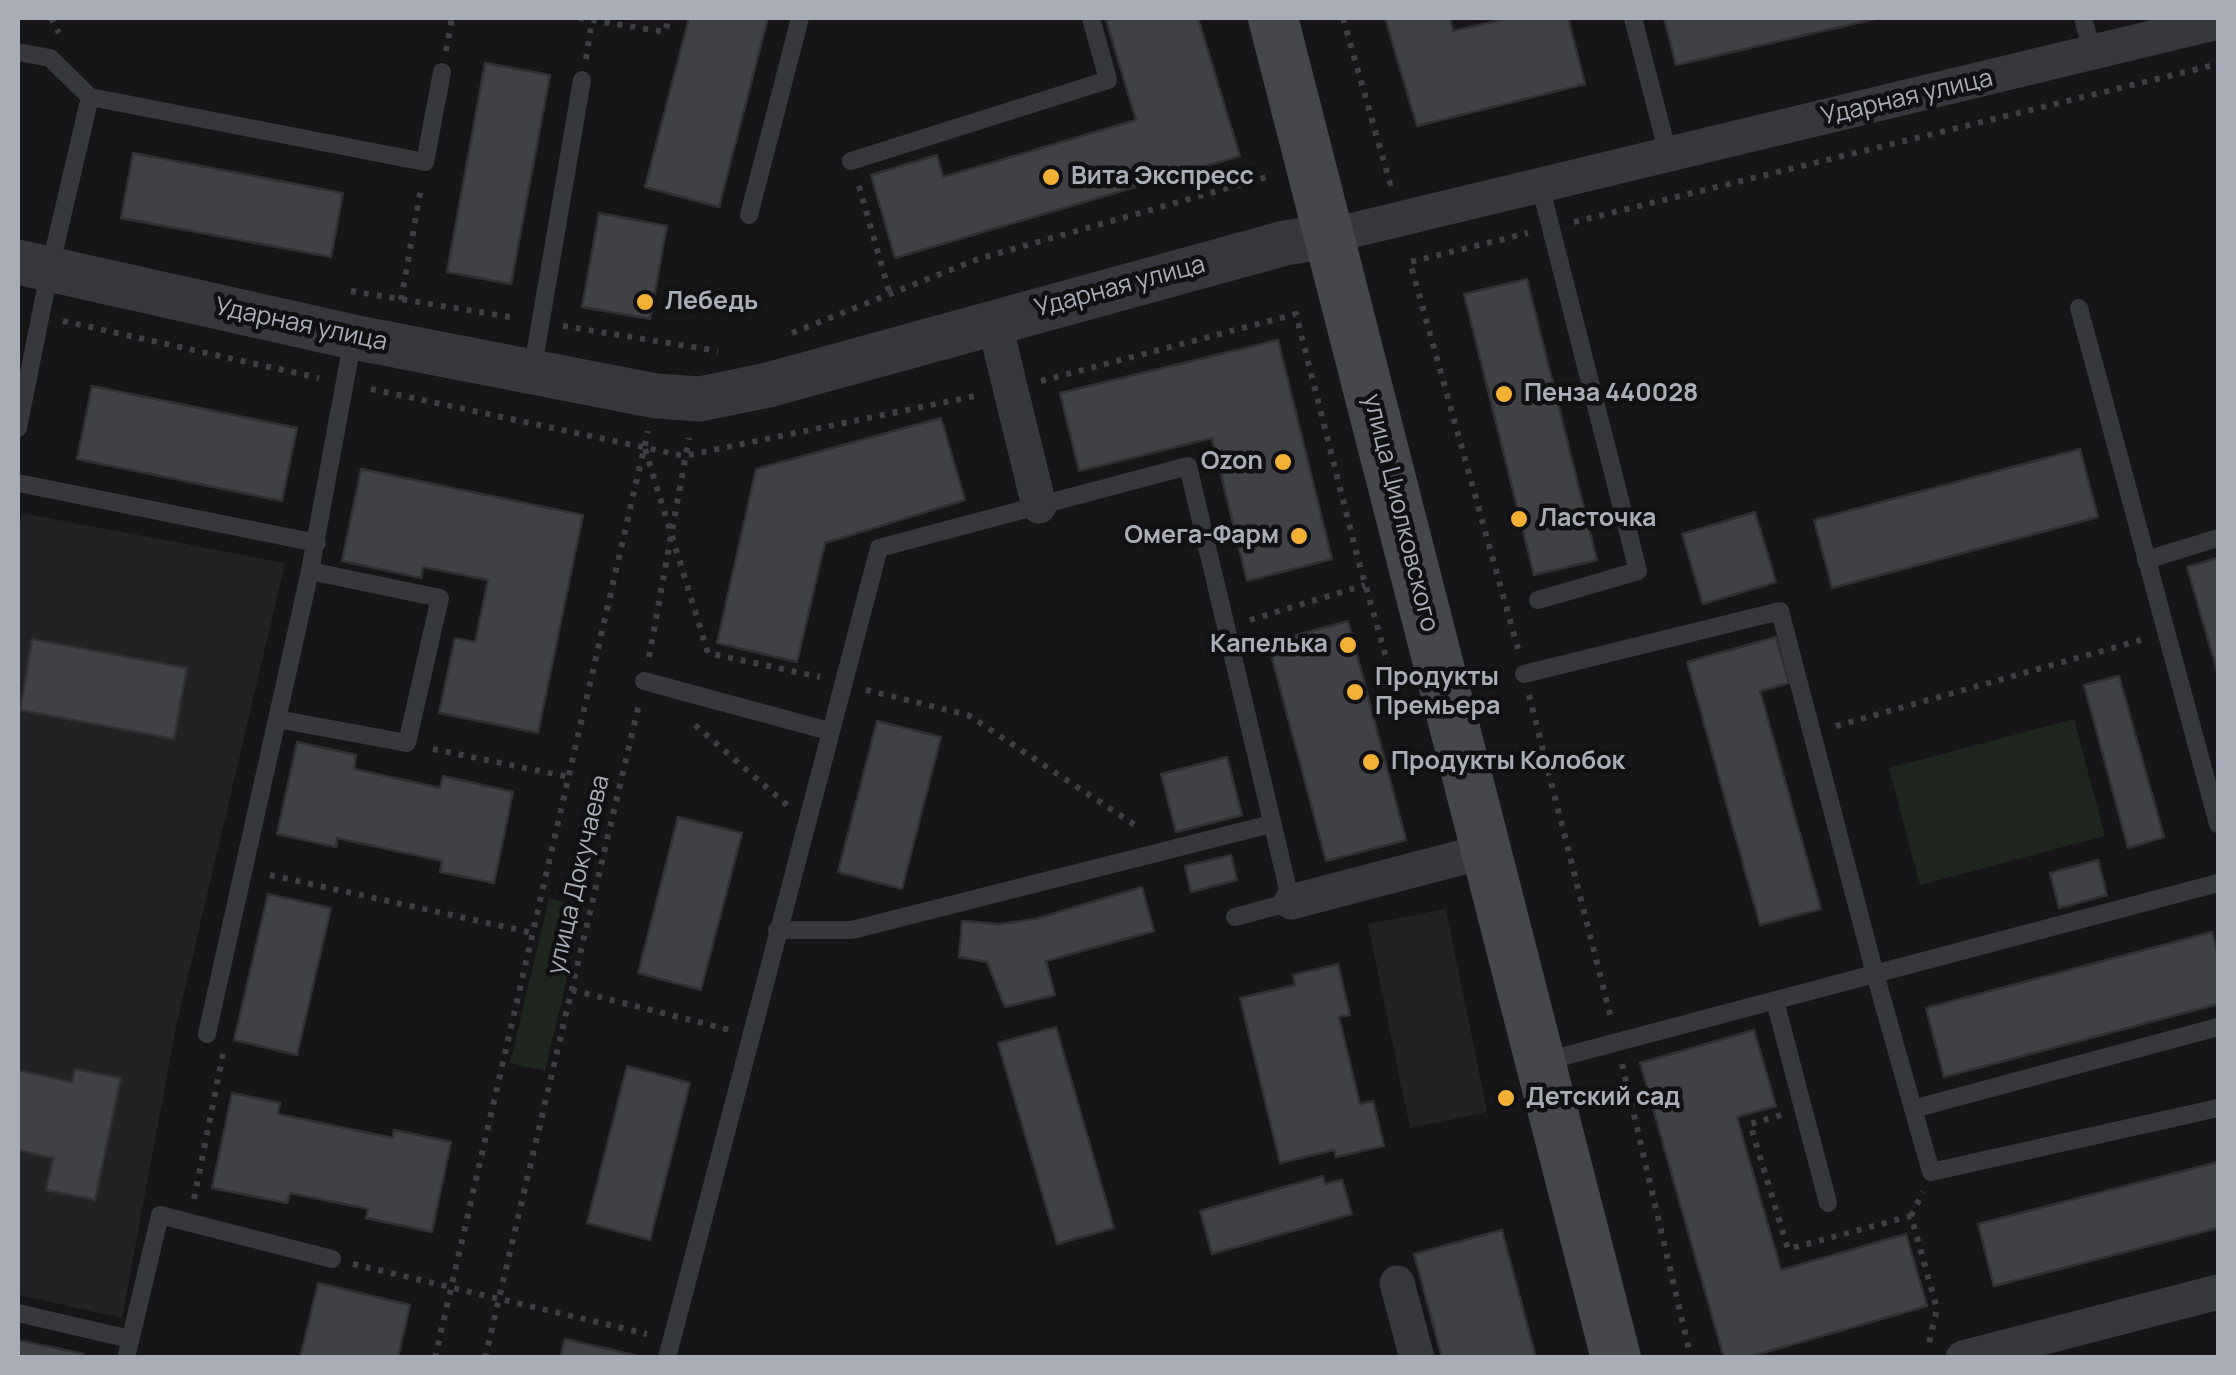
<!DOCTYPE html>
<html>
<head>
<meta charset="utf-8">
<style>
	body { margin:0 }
	#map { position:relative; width:2236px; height:1375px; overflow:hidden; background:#161618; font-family:Manrope,sans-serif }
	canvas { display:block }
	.frame { position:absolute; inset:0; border:20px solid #a8adb8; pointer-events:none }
</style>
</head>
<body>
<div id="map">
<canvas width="2236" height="1375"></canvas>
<div class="frame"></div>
</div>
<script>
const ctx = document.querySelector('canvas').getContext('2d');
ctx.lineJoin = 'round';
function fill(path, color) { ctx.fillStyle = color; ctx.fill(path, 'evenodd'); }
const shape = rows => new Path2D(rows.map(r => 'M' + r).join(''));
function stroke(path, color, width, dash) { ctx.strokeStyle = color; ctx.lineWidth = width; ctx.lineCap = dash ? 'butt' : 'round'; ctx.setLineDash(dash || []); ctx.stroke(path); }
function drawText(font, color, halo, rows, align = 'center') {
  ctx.font = font + ' Manrope,sans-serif'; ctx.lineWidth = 9; ctx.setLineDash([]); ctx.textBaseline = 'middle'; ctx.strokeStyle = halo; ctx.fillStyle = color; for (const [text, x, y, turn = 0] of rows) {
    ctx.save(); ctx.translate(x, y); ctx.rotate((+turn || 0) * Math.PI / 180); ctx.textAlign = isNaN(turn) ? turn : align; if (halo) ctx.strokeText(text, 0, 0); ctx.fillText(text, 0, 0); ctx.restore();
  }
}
fill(shape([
	[22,513,285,563,176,1027,122,1318,18,1295,18,535],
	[1446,909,1487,1112,1410,1128,1368,924]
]), '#222225');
fill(shape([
	[2074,719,2105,836,1920,885,1889,768],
	[549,898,584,906,545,1071,510,1063]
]), '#1e261f');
const building = shape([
	[689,18,768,18,719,207,645,187,689,18],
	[1114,18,1198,18,1240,156,895,258,871,175,937,155,943,177,1136,120,1106,20,1114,18],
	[1385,18,1450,18,1453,31,1509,18,1568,18,1585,84,1417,126,1385,18],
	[1664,18,1879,18,1676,65,1664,18],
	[485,63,550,75,511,284,447,272,485,63],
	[133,153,343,193,331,257,121,218,133,153],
	[599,213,667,226,650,319,582,307,599,213],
	[1527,279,1597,560,1534,575,1464,294,1527,279],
	[1278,340,1332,559,1247,581,1212,438,1079,471,1060,393,1278,340],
	[92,386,297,428,282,501,77,459,92,386],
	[941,418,965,500,825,543,797,662,717,643,756,469,941,418],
	[2080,449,2098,517,1832,588,1814,520,2080,449],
	[361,469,583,515,538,733,439,713,455,638,475,642,488,580,423,567,421,578,342,561,361,469],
	[1755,512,1776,582,1703,604,1682,534,1755,512],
	[2218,558,2218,674,2187,567,2218,558],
	[1348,621,1406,840,1326,861,1268,643,1348,621],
	[1776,637,1789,683,1760,691,1821,909,1760,925,1687,662,1776,637],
	[32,639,187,668,174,739,20,710,32,639],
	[2119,676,2164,837,2128,848,2084,685,2119,676],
	[877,721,941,737,902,889,838,872,877,721],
	[297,742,356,755,354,769,440,788,443,776,513,792,494,883,440,872,442,861,337,838,336,847,277,834,297,742],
	[1227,757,1242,815,1176,832,1161,774,1227,757],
	[678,817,742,833,701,990,638,973,678,817],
	[1231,855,1237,880,1191,892,1185,866,1231,855],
	[2098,860,2107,895,2059,908,2050,873,2098,860],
	[1142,887,1154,931,1046,961,1055,995,1005,1007,987,962,959,957,962,921,1000,924,1035,919,1142,887],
	[268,894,331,908,297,1055,234,1040,268,894],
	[2212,932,2218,955,2218,1004,1944,1077,1926,1008,2212,932],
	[1338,964,1350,1015,1339,1017,1360,1104,1373,1101,1384,1146,1336,1157,1334,1150,1280,1163,1240,998,1295,985,1293,975,1338,964],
	[1056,1027,1114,1228,1057,1244,998,1043,1056,1027],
	[1754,1030,1776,1106,1737,1117,1781,1270,1906,1234,1927,1306,1745,1358,1724,1358,1640,1063,1754,1030],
	[627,1066,690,1083,650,1240,587,1223,627,1066],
	[75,1069,121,1078,95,1200,46,1190,53,1158,18,1150,18,1070,72,1082,75,1069],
	[232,1093,280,1103,278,1114,393,1138,394,1130,451,1142,432,1232,366,1218,368,1209,290,1193,287,1203,212,1188,232,1093],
	[2218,1162,2218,1228,1994,1286,1978,1224,2218,1162],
	[1323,1176,1325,1184,1342,1180,1352,1214,1212,1254,1200,1211,1323,1176],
	[1502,1230,1536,1358,1442,1358,1414,1254,1502,1230],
	[318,1283,410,1305,398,1358,300,1358,318,1283],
	[565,1339,647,1358,560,1358,565,1339],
	[18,1340,84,1354,84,1358,18,1358,18,1340]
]);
fill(building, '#404145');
stroke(building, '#303034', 2.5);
stroke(shape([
	[51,18,59,33],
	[579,18,665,32,669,18],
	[1343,18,1390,183,1394,182],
	[446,51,452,18],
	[586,59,592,20],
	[859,186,890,295],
	[1574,222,2218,64],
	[351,291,516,318],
	[401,300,421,188],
	[63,321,319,378],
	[563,326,718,351],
	[792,333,978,259,1270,176,1269,173],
	[1041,381,1296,314,1358,559,1405,724],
	[371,389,684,456,980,395],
	[645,449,708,653,820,677],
	[1250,620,1365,585],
	[1518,649,1410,262,1528,233],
	[649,657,689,438],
	[866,690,968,715,1141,829],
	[1529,695,1611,1018],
	[695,725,787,805],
	[1836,726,2141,640],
	[433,749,569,777],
	[270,875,533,933],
	[572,990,730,1030],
	[1622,1064,1691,1358],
	[1781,1115,1750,1124,1788,1249,1911,1216,1937,1309,1929,1343],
	[194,1199,223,1054],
	[1911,1216,1923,1192],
	[353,1264,647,1334],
	[435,1358,648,431],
	[485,1358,639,704]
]), '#3d3f44', 6, [5, 8]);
stroke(shape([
	[1633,18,1668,154],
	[2083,18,2093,54],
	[18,52,50,58,90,97,425,162,442,72],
	[851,161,1108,80,1091,18],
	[749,215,800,18],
	[2079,308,2218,824],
	[532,372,582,80],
	[18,428,50,268,90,97],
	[18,483,317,543],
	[2146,560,2218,538],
	[1538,600,1638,571,1540,185],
	[1524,674,1780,611,1875,974,1931,1172,2218,1108],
	[644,681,829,731],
	[277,719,407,743,440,598,310,571,353,338],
	[777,930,852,930,1271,824],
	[1775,1001,1828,1203],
	[207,1034,310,571],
	[1542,1062,2218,883],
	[1913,1109,2218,1027],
	[18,1313,130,1339],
	[126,1358,160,1215,332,1259],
	[667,1358,879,548,1188,466,1291,902,1235,917]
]), '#37383d', 18);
stroke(shape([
	[1329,236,2218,22],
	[994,321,1039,506],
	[1291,902,1486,851],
	[1397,1283,1417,1358],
	[1963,1358,2218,1292]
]), '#37383d', 35);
stroke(shape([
	[18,262,353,337,656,396,700,399,768,385,1285,243,1329,236]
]), '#37383d', 45);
stroke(shape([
	[1273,18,1616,1358]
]), '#45474d', 50);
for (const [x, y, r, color] of [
	[1051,177,10,"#f2b134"],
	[645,302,10,"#f2b134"],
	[1504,394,10,"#f2b134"],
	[1283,462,10,"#f2b134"],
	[1519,519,10,"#f2b134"],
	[1299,536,10,"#f2b134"],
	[1348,645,10,"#f2b134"],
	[1355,692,10,"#f2b134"],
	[1371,762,10,"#f2b134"],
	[1506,1098,10,"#f2b134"]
]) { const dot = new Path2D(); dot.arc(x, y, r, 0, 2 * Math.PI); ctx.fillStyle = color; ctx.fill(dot); stroke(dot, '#111113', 4); }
drawText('25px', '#a8adb8', '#111113', [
	["Ударная улица",1907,98,-13],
	["Ударная улица",1120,287,-15],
	["Ударная улица",301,325,12],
	["улица Циолковского",1400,513,76],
	["улица Докучаева",579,875,-77]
]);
drawText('bold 25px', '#a8adb8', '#111113', [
	["Вита Экспресс",1071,177],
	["Лебедь",665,302],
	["Пенза 440028",1524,394],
	["Ozon",1263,462,"right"],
	["Ласточка",1539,519],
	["Омега-Фарм",1279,536,"right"],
	["Капелька",1328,645,"right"],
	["Продукты",1375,678],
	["Премьера",1375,707],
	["Продукты Колобок",1391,762],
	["Детский сад",1526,1098]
], 'left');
</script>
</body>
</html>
